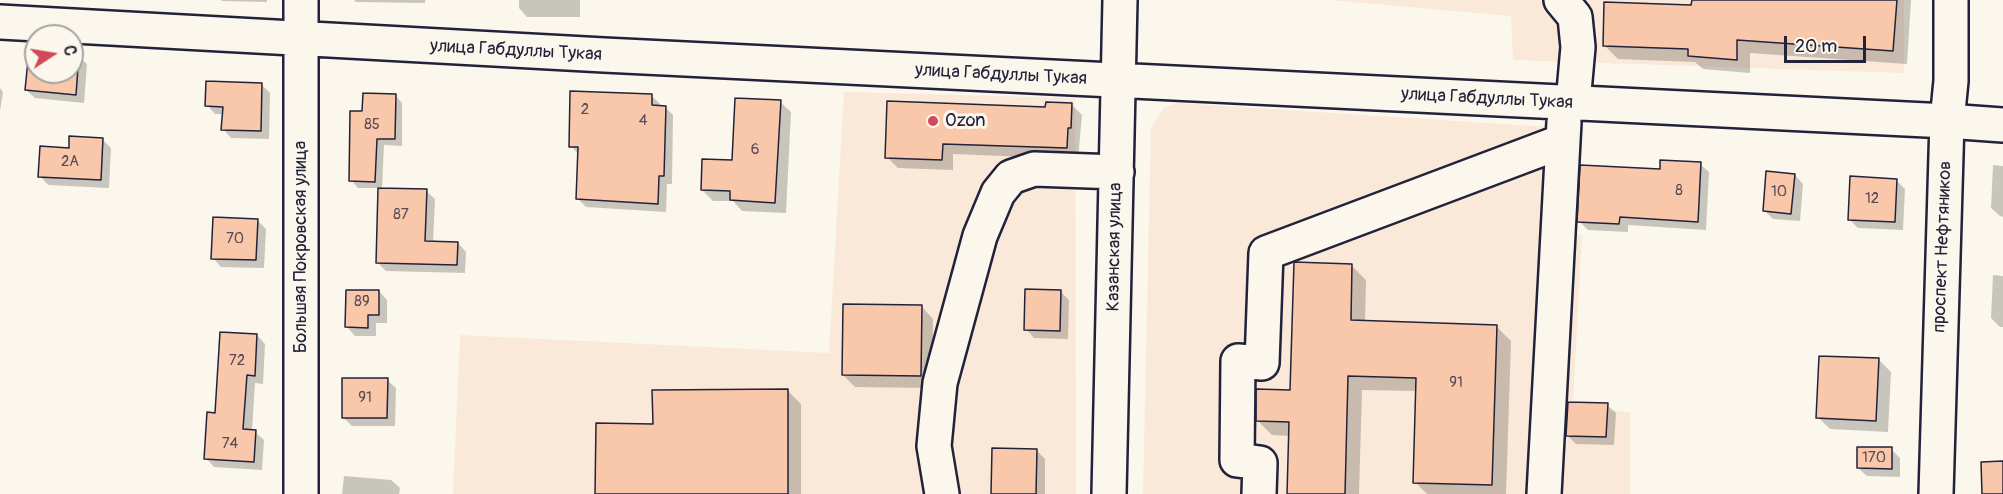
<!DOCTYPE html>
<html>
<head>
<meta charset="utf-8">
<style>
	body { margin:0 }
	#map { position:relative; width:2003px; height:494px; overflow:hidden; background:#fbf7ec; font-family:Pangolin,sans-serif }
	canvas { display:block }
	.north { position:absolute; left:24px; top:24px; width:60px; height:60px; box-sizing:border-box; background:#fbf7ec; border:2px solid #a4a2a5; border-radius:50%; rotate:78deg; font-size:16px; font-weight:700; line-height:24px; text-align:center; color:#22223b }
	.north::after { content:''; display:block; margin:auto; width:21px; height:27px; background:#d1495b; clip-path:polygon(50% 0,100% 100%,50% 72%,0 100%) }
	.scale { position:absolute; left:1784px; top:36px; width:82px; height:27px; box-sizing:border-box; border:3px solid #22223b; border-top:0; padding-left:8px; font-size:18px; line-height:21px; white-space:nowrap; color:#22223b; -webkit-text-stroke:4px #fbf7ec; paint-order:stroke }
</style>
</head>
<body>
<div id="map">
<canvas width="2003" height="494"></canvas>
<div class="north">С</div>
<div class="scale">20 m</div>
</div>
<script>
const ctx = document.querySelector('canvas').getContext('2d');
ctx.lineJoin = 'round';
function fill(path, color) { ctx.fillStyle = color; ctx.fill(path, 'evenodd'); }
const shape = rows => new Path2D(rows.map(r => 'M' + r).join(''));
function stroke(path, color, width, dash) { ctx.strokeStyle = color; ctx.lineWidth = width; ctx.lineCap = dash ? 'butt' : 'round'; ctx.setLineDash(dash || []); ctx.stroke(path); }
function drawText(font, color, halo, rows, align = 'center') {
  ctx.font = font + ' Pangolin,sans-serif'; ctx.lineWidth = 6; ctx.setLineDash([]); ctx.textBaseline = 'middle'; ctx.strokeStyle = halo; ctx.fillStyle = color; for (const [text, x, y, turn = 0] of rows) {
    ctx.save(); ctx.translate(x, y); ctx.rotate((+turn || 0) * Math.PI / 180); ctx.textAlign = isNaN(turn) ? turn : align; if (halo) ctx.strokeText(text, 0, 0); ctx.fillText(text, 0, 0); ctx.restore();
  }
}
fill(shape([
	[1330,0,1904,0,1904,73,1513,60,1511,16],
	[844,92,1075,98,1076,494,453,494,460,335,829,353],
	[1178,103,1564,128,1565,234,1582,235,1573,404,1630,413,1630,494,1143,494,1151,128,1164,108]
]), '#fae9d8');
fill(shape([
	[221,0,267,0,267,2,222,1],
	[354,0,425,0,425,3,356,2],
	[519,0,580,0,580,17,527,17,519,8],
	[1693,0,1911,0,1907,64,1750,53,1750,73,1703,69,1695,62,1618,59,1604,45,1693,7],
	[36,52,36,72,72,72,72,55,78,56,87,64,84,103,35,98,26,90],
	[261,84,270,93,269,139,231,138,223,129,224,114,215,114,207,105],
	[0,88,3,92,0,111],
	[395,95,402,103,402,146,384,145,382,189,426,191,435,199,433,243,458,243,466,252,465,273,386,271,377,262,379,188,358,188,351,180,364,112],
	[652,96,660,104,660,107,665,107,673,115,672,184,667,184,666,212,586,207,578,199,579,155,571,146],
	[780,102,791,112,786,213,742,211,733,201,713,201,702,190,733,162],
	[1071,104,1082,115,1078,159,953,154,953,170,898,168,887,157],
	[102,139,111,148,109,188,48,185,40,176,70,149],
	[1700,164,1709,172,1706,230,1628,225,1628,232,1588,230,1579,221,1661,171],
	[1993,165,2003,166,2003,217,2000,216,1991,208],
	[1795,175,1803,184,1800,221,1773,219,1764,210],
	[1896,180,1905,189,1903,230,1858,228,1849,219],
	[257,220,266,229,264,268,221,267,213,258],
	[1352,266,1366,280,1365,322,1496,326,1511,341,1506,494,1427,494,1415,482,1417,391,1362,390,1359,494,1289,494,1290,436,1272,435,1258,421,1292,392],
	[1993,275,2003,276,2003,327,2000,327,1991,318],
	[379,291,387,300,387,323,376,323,376,336,355,336,347,327],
	[1060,291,1069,300,1068,339,1034,338,1026,329],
	[921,306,933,319,932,388,855,387,843,375],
	[257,335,265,344,263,384,255,383,252,431,255,432,264,440,262,470,214,467,206,458,216,414],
	[1879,360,1891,372,1888,432,1830,429,1818,417],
	[387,380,396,388,395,426,352,426,343,417],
	[787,390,801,404,801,494,596,494,654,425],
	[1607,405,1616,413,1614,445,1576,444,1567,435],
	[1891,449,1900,458,1900,477,1867,476,1858,468],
	[1037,451,1045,459,1045,494,993,494],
	[344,476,391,480,400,488,399,494,342,494]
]), '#0003');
const building = shape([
	[1692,0,1897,0,1893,51,1737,40,1737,60,1688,56,1688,49,1603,46,1604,2,1691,5,1692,0],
	[29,50,36,51,36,72,72,72,72,54,79,54,76,95,25,90,29,50],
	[206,81,262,83,261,131,221,130,223,107,205,106,206,81],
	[570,91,652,94,652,105,666,106,664,176,659,176,658,204,576,199,578,147,569,147,570,91],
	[363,93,396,94,395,139,377,139,375,182,349,181,350,111,362,111,363,93],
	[735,98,781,100,775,203,730,200,730,191,701,190,702,159,732,160,735,98],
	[887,101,1045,107,1046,102,1072,103,1071,128,1068,128,1067,148,943,144,942,160,885,158,887,101],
	[69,136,103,138,101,180,38,177,40,146,69,148,69,136],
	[1660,160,1701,162,1698,222,1620,217,1619,224,1577,222,1580,165,1660,169,1660,160],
	[1766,171,1795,174,1791,214,1763,211,1766,171],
	[1850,176,1897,179,1895,222,1848,220,1850,176],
	[378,188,427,189,425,241,458,242,457,265,376,263,378,188],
	[213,217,258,219,256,260,211,259,213,217],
	[1294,262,1352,264,1351,320,1497,325,1492,485,1413,483,1416,378,1348,376,1345,494,1287,494,1289,422,1256,421,1256,389,1290,390,1294,262],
	[1025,289,1061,290,1060,331,1024,330,1025,289],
	[346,290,379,290,379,315,368,315,368,328,345,327,346,290],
	[843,304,922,305,921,376,842,375,843,304],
	[220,332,257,334,255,376,247,375,243,429,256,430,254,462,204,459,207,412,215,413,220,332],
	[1819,356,1879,358,1876,421,1816,418,1819,356],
	[342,378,388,378,387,418,342,418,342,378],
	[788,389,788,494,595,494,596,423,653,424,652,390,788,389],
	[1568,402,1608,403,1606,437,1566,436,1568,402],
	[1857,447,1892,447,1892,469,1857,468,1857,447],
	[992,448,1037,449,1036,494,991,494,992,448],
	[2003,461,2003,494,1982,494,1981,462,2003,461]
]);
fill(building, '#f9c7aa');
stroke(building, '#22223b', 1.5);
const minor = shape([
	[1561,0,1575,17,1578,47,1573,103],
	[0,22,604,55,1947,121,1936,494],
	[301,494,301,0],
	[942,494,934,446,940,383,980,236,998,193,1011,177,1034,169,1117,172],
	[1109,494,1120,0],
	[1259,494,1260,463,1237,460,1238,361,1262,363,1266,253,1563,141],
	[1544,494,1564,122]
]);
const major = shape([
	[1951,0,1951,81,1947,121,2003,125]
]);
stroke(minor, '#22223b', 38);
stroke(major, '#22223b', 38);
stroke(minor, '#fbf7ec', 33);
stroke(major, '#fbf7ec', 33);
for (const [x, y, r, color] of [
	[933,121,6,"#d1495b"]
]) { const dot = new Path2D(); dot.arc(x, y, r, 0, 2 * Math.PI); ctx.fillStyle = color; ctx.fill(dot); stroke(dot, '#fbf7ec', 2); }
drawText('15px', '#584b57', null, [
	["2",585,110],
	["4",643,121],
	["85",372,125],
	["6",755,150],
	["2А",70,162],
	["8",1679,191],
	["10",1779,192],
	["12",1872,199],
	["87",401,215],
	["70",235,239],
	["89",362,302],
	["72",237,361],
	["91",1456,383],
	["91",365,398],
	["74",230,444],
	["170",1874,458]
]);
drawText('18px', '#22223b', '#fbf7ec', [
	["улица Габдуллы Тукая",516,51,3],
	["улица Габдуллы Тукая",1001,75,3],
	["улица Габдуллы Тукая",1487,99,3],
	["Большая Покровская улица",301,247,-90],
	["Казанская улица",1115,247,-89],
	["проспект Нефтяников",1943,247,-88]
]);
drawText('18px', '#22223b', '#fbf7ec', [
	["Ozon",945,121]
], 'left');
</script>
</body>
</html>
